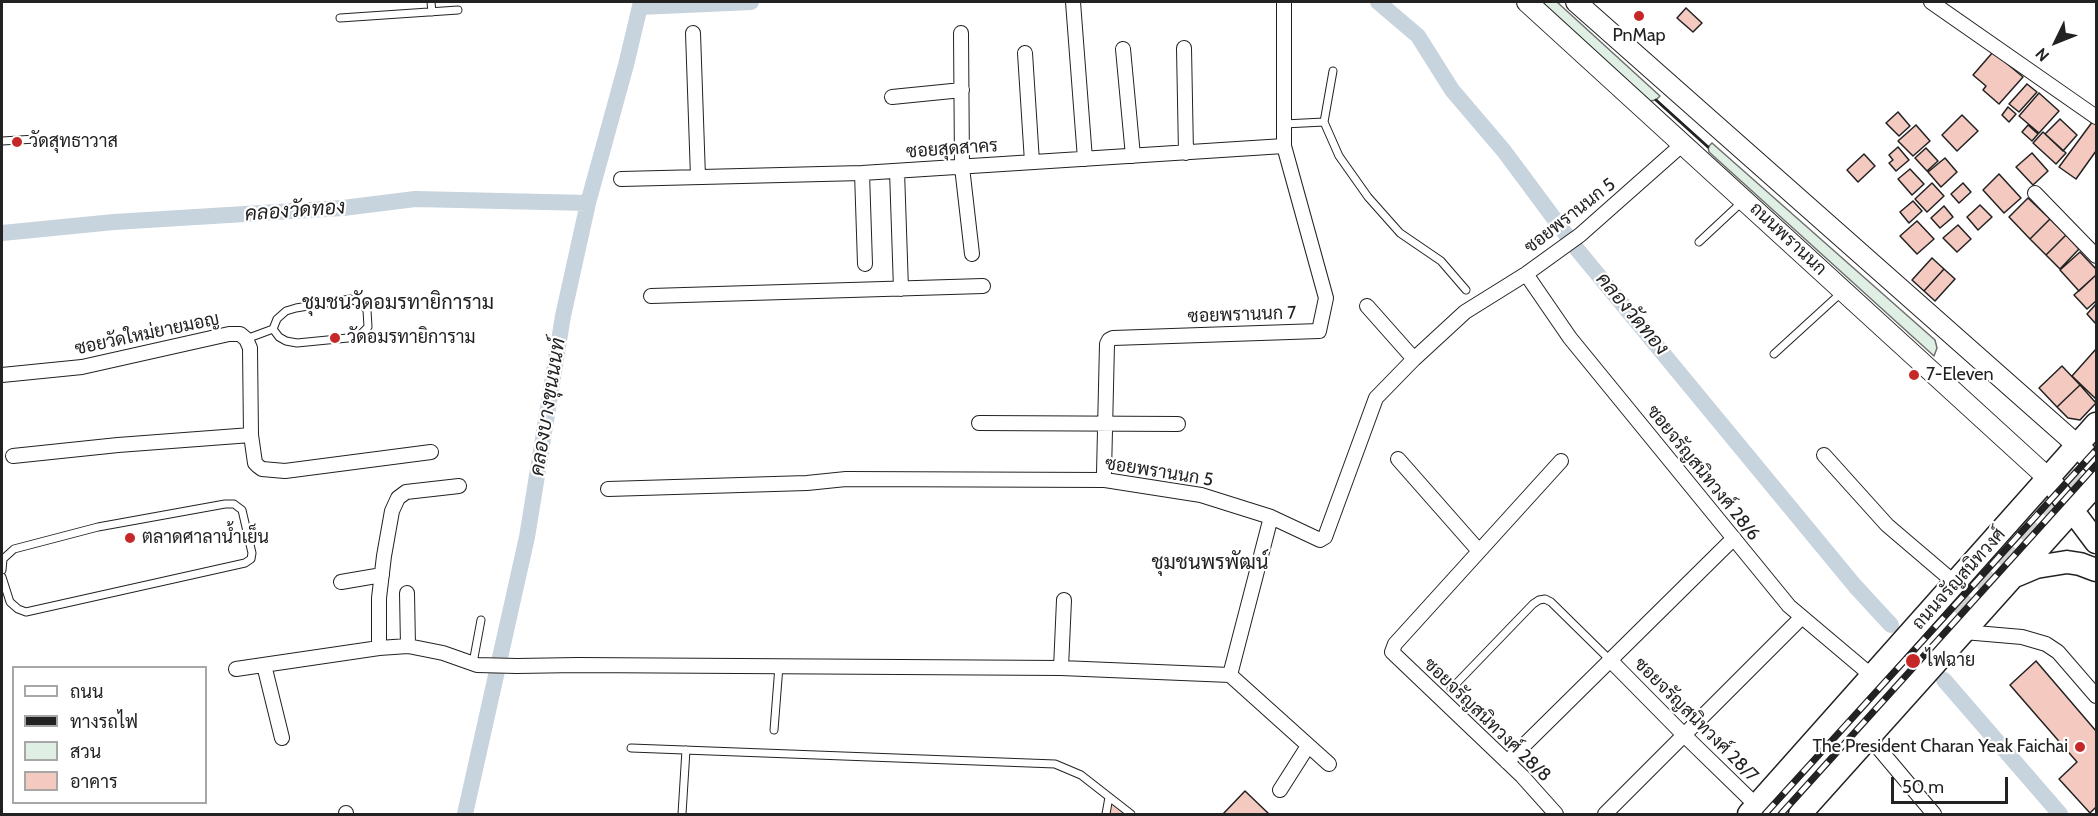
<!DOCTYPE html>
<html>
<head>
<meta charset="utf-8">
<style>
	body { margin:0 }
	#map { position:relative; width:2098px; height:816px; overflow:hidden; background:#fff; font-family:Cabin,Sarabun,sans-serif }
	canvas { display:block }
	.frame { position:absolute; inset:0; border:3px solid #222; pointer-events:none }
	.legend { position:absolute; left:12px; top:666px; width:195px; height:138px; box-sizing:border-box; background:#fff; border:2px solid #a7a7a7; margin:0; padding:8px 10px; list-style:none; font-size:18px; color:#222 }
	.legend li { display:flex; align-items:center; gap:12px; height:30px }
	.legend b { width:30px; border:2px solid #a7a7a7 }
	.north { position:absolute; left:2026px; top:12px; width:60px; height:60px; -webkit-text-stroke:4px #fff; paint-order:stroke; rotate:227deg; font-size:16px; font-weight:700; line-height:24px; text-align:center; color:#222 }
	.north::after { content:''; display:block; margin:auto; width:21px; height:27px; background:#222; clip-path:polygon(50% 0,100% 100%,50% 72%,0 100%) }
	.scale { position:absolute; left:1891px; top:777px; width:117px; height:27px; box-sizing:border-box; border:3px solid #222; border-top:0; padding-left:8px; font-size:18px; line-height:21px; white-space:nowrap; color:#222; -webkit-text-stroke:4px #fff; paint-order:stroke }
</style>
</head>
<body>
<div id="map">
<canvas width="2098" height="816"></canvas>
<div class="frame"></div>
<ul class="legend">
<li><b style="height:8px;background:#fff"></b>ถนน</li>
<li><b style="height:8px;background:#222"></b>ทางรถไฟ</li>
<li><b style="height:16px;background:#e0efe3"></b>สวน</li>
<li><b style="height:16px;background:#f3c9c0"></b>อาคาร</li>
</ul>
<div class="north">N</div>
<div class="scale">50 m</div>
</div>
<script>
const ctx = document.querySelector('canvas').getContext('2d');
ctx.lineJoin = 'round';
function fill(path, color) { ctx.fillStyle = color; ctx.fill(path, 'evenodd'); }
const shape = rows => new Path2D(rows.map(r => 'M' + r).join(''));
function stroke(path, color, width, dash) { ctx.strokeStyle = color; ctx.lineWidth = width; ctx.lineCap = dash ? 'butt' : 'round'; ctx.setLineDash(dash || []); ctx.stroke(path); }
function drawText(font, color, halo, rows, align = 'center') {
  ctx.font = font + ' Cabin,Sarabun,sans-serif'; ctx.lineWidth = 4.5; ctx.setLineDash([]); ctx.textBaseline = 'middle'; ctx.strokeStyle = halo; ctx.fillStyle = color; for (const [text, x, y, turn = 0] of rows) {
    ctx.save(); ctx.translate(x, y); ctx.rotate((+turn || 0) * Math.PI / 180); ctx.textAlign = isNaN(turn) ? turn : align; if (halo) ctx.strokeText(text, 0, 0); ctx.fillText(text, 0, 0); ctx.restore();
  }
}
const green = shape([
	[1541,2,1557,2,1660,96,1656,100,1650,101,1541,2],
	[1712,143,1935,340,1937,348,1934,356,1709,152,1708,147,1712,143]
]);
fill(green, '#e0efe3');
stroke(green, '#6f6f6f', 1.5);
stroke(shape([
	[1378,2,1418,36,1452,90,1504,151,1576,248,1855,586,1891,625],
	[640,7,751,2],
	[2,233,114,222,343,208,415,199,588,203],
	[1944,680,2060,814],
	[465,814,527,537,563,316,588,203,626,65,641,2]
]), '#c7d3dd', 16);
const building = shape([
	[1686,8,1702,23,1693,32,1677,18,1686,8],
	[1993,52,2023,77,1999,104,1983,90,1986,86,1973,75,1993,52],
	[2027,84,2037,92,2019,112,2009,104,2027,84],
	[2039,93,2059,111,2039,133,2019,116,2039,93],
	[2008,107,2016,114,2009,122,2002,115,2008,107],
	[1898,112,1910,126,1899,136,1886,123,1898,112],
	[1962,115,1978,131,1957,151,1942,135,1962,115],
	[2060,119,2077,135,2063,151,2045,134,2060,119],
	[2093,121,2096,124,2096,151,2076,179,2059,167,2093,121],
	[1916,125,1930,141,1913,156,1898,141,1916,125],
	[2028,125,2038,134,2032,141,2022,132,2028,125],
	[2043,132,2066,153,2056,164,2033,143,2043,132],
	[1898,147,1909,160,1896,171,1889,163,1893,160,1889,155,1898,147],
	[1926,148,1938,161,1927,171,1915,158,1926,148],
	[2032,153,2048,171,2033,185,2016,167,2032,153],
	[1864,154,1875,166,1858,182,1847,170,1864,154],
	[1945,158,1957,172,1941,187,1928,172,1945,158],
	[1910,169,1924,184,1912,195,1898,179,1910,169],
	[1999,174,2021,198,2004,213,1983,190,1999,174],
	[1932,183,1944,196,1927,212,1915,199,1932,183],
	[1963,183,1971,192,1959,203,1951,194,1963,183],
	[2028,198,2050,219,2030,239,2009,217,2028,198],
	[1913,201,1922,211,1909,223,1900,212,1913,201],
	[1980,205,1992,217,1978,230,1967,217,1980,205],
	[1944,206,1953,217,1940,228,1931,218,1944,206],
	[2050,219,2066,235,2046,255,2030,239,2050,219],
	[1917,221,1934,239,1917,254,1900,236,1917,221],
	[1958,225,1971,239,1957,252,1943,238,1958,225],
	[2066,235,2079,249,2060,269,2046,255,2066,235],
	[2080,252,2096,269,2096,275,2079,291,2060,270,2080,252],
	[1932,258,1944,269,1924,291,1912,280,1932,258],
	[1944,269,1955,279,1935,301,1924,291,1944,269],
	[2096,275,2096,301,2087,309,2074,295,2096,275],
	[2096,304,2096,324,2087,314,2096,304],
	[2096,349,2096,399,2072,376,2096,349],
	[2062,366,2080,385,2057,407,2039,388,2062,366],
	[2080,385,2096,403,2080,420,2068,418,2057,407,2080,385],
	[2036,661,2096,731,2096,807,2090,813,2059,779,2077,762,2010,685,2036,661],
	[1245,791,1269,814,1223,814,1245,791],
	[1109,797,1131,814,1106,814,1109,797]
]);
fill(building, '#f3c9c0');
stroke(building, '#222', 1.5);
stroke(shape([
	[1949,607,2096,443]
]), '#d3d3d3', 22, [22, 11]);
const service = shape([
	[431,2,432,12],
	[340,18,458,10],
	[1333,71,1324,122,1339,156,1368,197,1400,233,1441,261,1466,290],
	[1284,124,1324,122],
	[2,141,36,139],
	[1699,242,1743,201],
	[246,339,273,329,277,319,286,311,296,308,350,299,361,303,367,310,368,327,358,337,297,343,286,341,279,337,273,329],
	[1774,354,1842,292],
	[2,570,3,559,14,549,98,527,225,504,234,504,242,510,252,553,251,559,245,563,26,612,18,609,10,602,2,577],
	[473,663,481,620],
	[1451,689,1533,604,1539,600,1545,599,1551,602,1610,660],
	[774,730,779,666],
	[631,748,1055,764,1081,775,1131,814],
	[682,814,686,750],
	[1106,814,1109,797]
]);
const minor = shape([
	[1073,2,1085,159],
	[1931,2,2096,117],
	[693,33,698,177],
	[961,33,962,167,972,254],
	[1184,48,1186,153],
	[1123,49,1133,156],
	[1025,53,1032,162],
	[892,97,962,90],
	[897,171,901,289],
	[862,173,865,264],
	[621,179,862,173,1284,146],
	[2035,193,2096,256],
	[1526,274,1570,338,1789,606,1872,676],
	[651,296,983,286],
	[1367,306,1414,359],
	[2,375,82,367,229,334,240,334,246,339,250,348,251,435,255,463,258,466,262,469,285,471,431,452],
	[979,423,1178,424],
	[1824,455,1887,525,1955,583],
	[13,456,118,445,251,435],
	[1398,459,1479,551],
	[1104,473,1107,344,1109,340,1113,338,1319,331,1326,298,1284,146,1284,2],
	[608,489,807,483,846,479,1105,480,1201,495,1271,517,1320,540,1325,537,1376,398,1414,359,1465,312,1526,274,1580,235,1684,143],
	[341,582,382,575],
	[407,593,408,646],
	[1964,632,2022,637,2046,644,2058,652,2096,696],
	[379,648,379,598,384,556,392,511,398,498,406,492,459,486],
	[1610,660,1684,735,1757,806],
	[264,665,282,738],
	[1061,668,1064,600],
	[236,669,379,648,408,646,443,653,477,665,517,666,578,665,1061,668,1230,675,1329,764],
	[1230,675,1271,517],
	[1870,738,1934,814],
	[1507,762,1734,538],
	[1280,790,1308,746],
	[346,813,346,814],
	[1556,814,1522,776,1392,652,1395,644,1561,461],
	[1605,814,1802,617]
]);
const secondary = shape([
	[1527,2,2048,478],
	[1576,2,2077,445]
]);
const primary = shape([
	[2077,445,2096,465],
	[2048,478,2096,542],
	[2017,575,2036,567,2067,562,2080,564,2096,570],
	[1749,814,2096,424],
	[1800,814,2096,484]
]);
stroke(service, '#222', 9);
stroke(minor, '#222', 16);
stroke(secondary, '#222', 22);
stroke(primary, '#222', 25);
stroke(service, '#fff', 7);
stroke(minor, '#fff', 14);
stroke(secondary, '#fff', 20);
stroke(primary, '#fff', 22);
const rail = shape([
	[1765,814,2096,450],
	[1781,814,2096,465]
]);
stroke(rail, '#222', 7);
stroke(rail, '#fff', 4.5, [14]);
stroke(shape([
	[1656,100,1708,147]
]), '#222', 3);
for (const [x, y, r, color] of [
	[1639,16,6,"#c62828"],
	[17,142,6,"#c62828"],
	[335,338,6,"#c62828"],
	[1914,375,6,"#c62828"],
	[130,538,6,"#c62828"],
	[1913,661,8,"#c62828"],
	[2080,747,6,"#c62828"]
]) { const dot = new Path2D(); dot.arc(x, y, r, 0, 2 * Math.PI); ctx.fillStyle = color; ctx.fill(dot); stroke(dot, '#fff', 2); }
drawText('18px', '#222', '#fff', [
	["PnMap",1639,36,"center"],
	["วัดสุทธาวาส",29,142],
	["วัดอมรทายิการาม",347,338],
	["7-Eleven",1926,375],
	["ตลาดศาลาน้ำเย็น",142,538],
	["ไฟฉาย",1926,661],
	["The President Charan Yeak Faichai",2068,747,"right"]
], 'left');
drawText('18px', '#222', '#fff', [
	["ซอยสุดสาคร",952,149,-4],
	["ซอยพรานนก 5",1570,216,-38],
	["ถนนพรานนก",1788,239,43],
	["ซอยพรานนก 7",1242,315,-2],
	["ซอยวัดใหม่ยายมอญ",147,334,-12],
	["ซอยพรานนก 5",1159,472,9],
	["ซอยจรัญสนิทวงศ์ 28/6",1703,473,51],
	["ถนนจรัญสนิทวงศ์",1959,579,-48],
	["ซอยจรัญสนิทวงศ์ 28/8",1487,720,44],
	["ซอยจรัญสนิทวงศ์ 28/7",1696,720,45]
]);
drawText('italic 20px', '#222', '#fff', [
	["คลองวัดทอง",295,211,-4],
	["คลองวัดทอง",1632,314,50],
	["คลองบางขุนนนท์",548,407,-81]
]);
drawText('20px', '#222', '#fff', [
	["ชุมชนวัดอมรทายิการาม",398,303],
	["ชุมชนพรพัฒน์",1210,563]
]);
</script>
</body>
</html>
